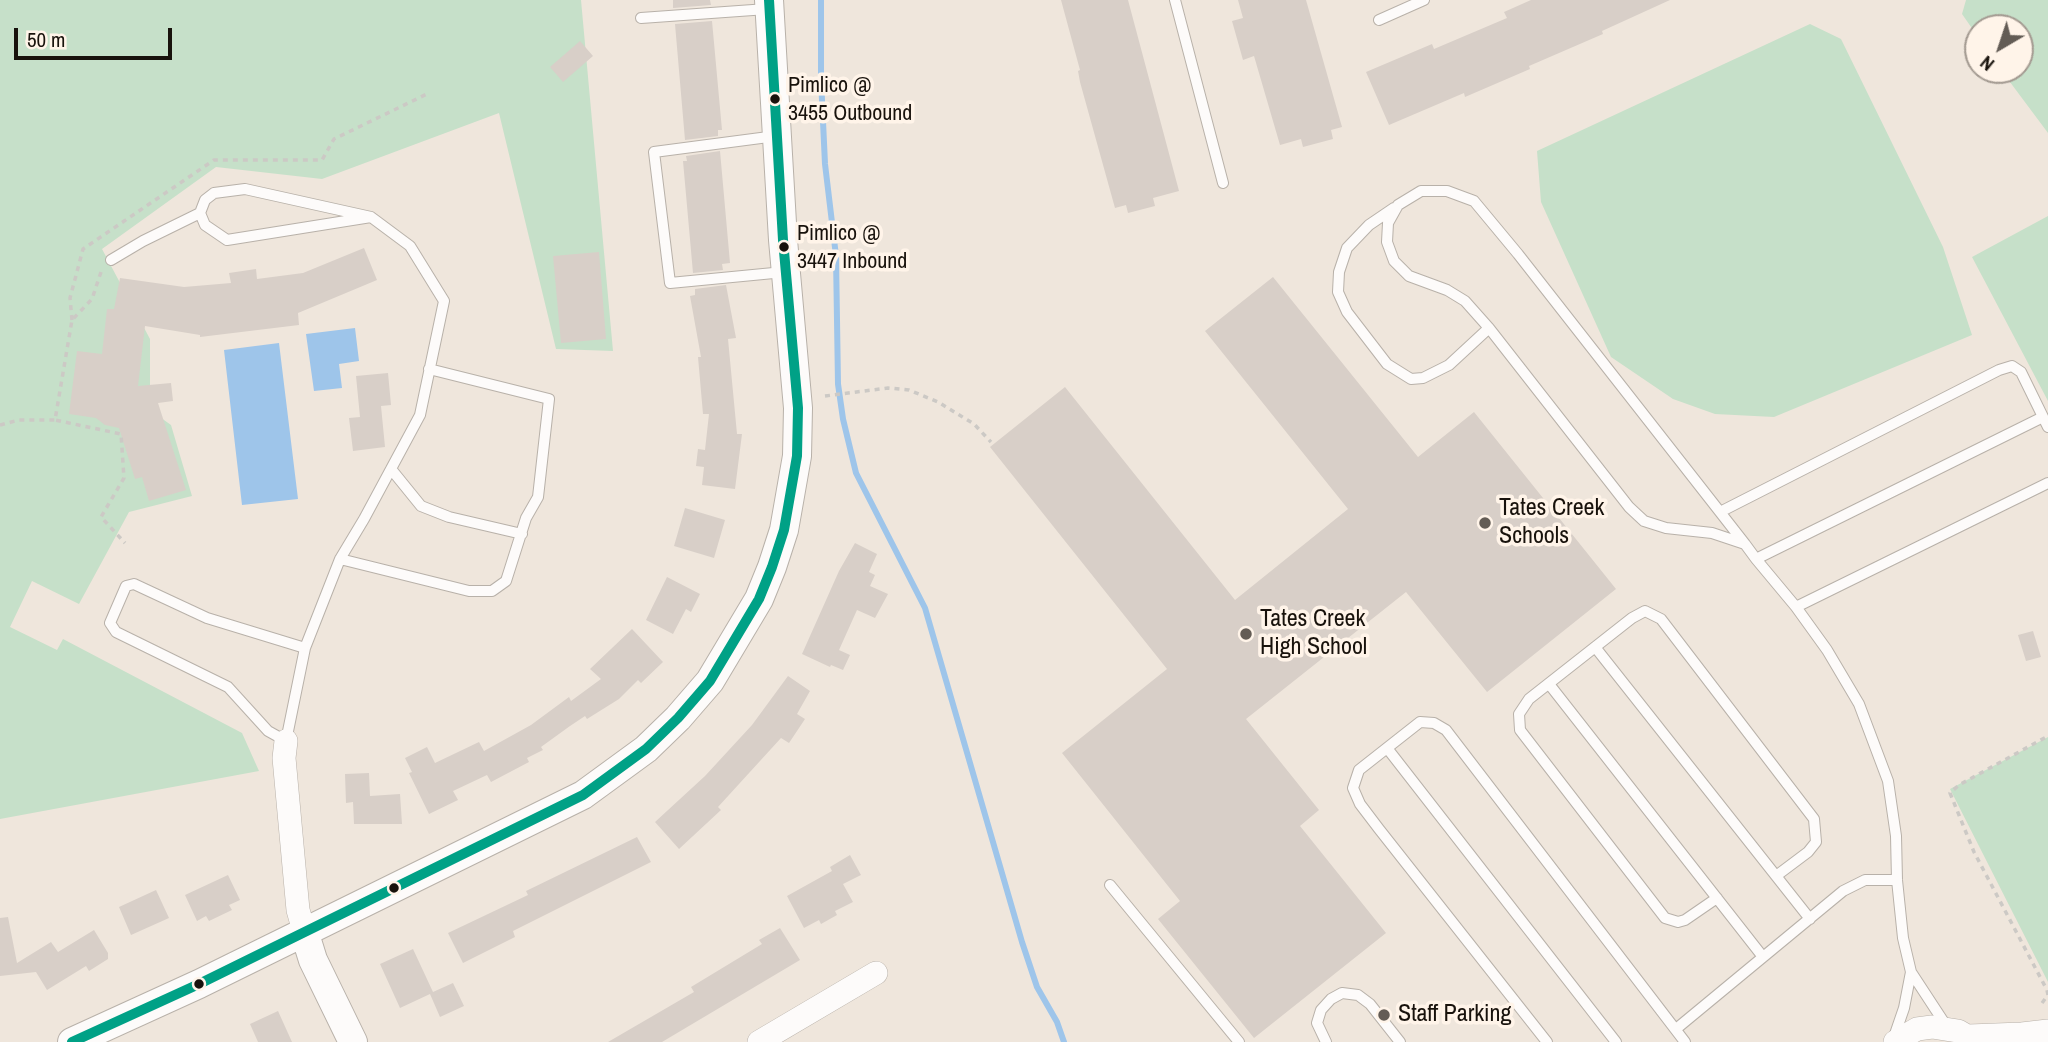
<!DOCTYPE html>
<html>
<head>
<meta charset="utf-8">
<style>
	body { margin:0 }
	#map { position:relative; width:2048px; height:1042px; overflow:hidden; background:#efe6dc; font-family:"Archivo Narrow",sans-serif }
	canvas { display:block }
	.north { position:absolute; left:1964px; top:14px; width:70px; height:70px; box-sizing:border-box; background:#fff4e9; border:2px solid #a39a91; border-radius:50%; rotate:219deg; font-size:19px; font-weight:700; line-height:28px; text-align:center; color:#18120c }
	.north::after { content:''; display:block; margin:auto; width:24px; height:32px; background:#635c55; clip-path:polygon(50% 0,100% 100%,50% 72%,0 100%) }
	.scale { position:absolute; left:14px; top:28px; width:158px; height:32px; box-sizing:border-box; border:4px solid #18120c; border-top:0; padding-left:9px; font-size:21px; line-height:24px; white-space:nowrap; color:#18120c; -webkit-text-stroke:5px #fff4e9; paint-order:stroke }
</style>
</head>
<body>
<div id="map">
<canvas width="2048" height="1042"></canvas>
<div class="north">N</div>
<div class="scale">50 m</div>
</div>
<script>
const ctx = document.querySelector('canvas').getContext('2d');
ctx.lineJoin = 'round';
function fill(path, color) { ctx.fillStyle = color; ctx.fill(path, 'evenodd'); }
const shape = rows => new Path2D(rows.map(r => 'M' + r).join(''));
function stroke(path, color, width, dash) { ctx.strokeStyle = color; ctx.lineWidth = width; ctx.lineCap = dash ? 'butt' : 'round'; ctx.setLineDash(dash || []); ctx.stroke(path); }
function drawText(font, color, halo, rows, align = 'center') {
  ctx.font = font + ' "Archivo Narrow",sans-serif'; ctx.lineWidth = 7; ctx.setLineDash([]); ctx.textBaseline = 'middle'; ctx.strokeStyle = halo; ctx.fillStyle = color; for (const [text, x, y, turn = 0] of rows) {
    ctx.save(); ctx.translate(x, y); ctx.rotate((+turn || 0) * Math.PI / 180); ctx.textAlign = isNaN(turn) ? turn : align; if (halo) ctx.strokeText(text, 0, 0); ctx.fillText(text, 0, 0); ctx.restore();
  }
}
fill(shape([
	[0,0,581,0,613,351,556,349,499,113,322,179,216,167,102,249,150,339,150,410,171,425,192,496,129,512,79,604,32,581,10,627,57,650,63,639,242,733,259,771,0,819],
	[1966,0,2048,0,2048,133,2001,70,2020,70,2020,28,1978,28,1978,37,1962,14],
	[1810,24,1841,39,1943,247,1972,335,1774,417,1715,414,1673,399,1611,357,1541,202,1537,151],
	[2048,216,2048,401,1972,257],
	[2048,737,2048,982,1950,789]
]), '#c6e0c9');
fill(shape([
	[355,328,359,361,339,364,342,388,314,391,306,334],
	[279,343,298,499,242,505,224,350]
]), '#9ec5ea');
stroke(shape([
	[821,0,821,79,825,164,836,256,838,384,843,419,856,473,925,608,1022,942,1037,987,1057,1022,1064,1042]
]), '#9ec5ea', 6);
fill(shape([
	[673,0,710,0,711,5,673,8],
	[1061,0,1128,0,1179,191,1153,198,1155,206,1128,213,1126,205,1115,208,1080,82,1078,71,1080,70],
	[1238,0,1306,0,1342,127,1331,130,1333,139,1303,147,1301,139,1280,145,1254,56,1243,60,1232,21,1243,18],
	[1531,0,1670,0,1602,31,1603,34,1529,66,1530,69,1465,97,1464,93,1389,125,1366,72,1432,44,1434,49,1507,18,1504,12],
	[712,21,722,130,718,130,718,136,685,140,675,24],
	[580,41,593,56,563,82,550,67],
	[720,151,730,263,722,264,723,270,693,273,683,161,687,161,686,156],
	[364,248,377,280,298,313,299,325,200,337,200,335,145,326,138,386,171,383,173,401,158,403,186,490,149,501,142,477,135,479,119,428,105,425,96,418,69,414,77,351,102,354,107,309,114,309,120,278,184,287,231,283,229,273,256,269,257,279,303,273],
	[599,252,606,339,561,343,553,256],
	[1273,277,1418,457,1474,412,1616,589,1487,692,1406,592,1246,719,1319,810,1300,826,1386,933,1254,1038,1158,919,1180,901,1062,753,1167,669,990,447,1065,387,1235,600,1348,509,1205,331],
	[726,285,736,338,728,339,737,434,742,434,735,489,702,485,704,467,696,466,698,449,705,450,709,414,703,414,698,357,701,357,690,296,695,295,695,289],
	[388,373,391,405,381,406,385,447,353,451,349,418,360,417,356,376],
	[685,508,725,520,714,558,674,546],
	[855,543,877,554,869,572,875,575,870,586,888,594,875,618,857,610,839,650,850,655,843,670,831,665,830,667,802,654,839,571],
	[667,577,700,594,691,612,686,609,673,634,646,620],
	[632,629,663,662,641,683,638,680,619,699,587,719,585,716,570,726,541,747,543,750,527,758,529,762,491,782,487,775,453,791,458,800,429,814,409,773,412,772,405,758,427,747,435,763,479,742,484,751,531,725,569,697,571,701,601,679,590,669],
	[2033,631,2041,657,2026,661,2018,635],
	[788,676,810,691,797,714,805,719,789,743,781,738,718,807,721,810,679,849,655,822,705,776,752,725],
	[369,773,370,796,400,794,402,824,354,824,353,802,346,803,345,774],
	[637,837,651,862,513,931,515,937,463,963,448,933,528,895,526,891],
	[850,855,861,875,843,884,853,902,835,911,837,915,821,924,819,920,804,928,787,896,832,871,830,867],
	[228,875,240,900,229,905,232,910,209,921,206,916,197,921,185,895],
	[156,890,169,918,131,935,119,907],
	[8,917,17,963,51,942,58,952,94,930,108,953,108,959,89,971,86,966,47,990,36,972,0,976,0,918],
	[780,928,800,960,662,1042,608,1042,694,992,691,987,762,944,759,940],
	[413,949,433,992,453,983,464,1006,440,1017,430,994,400,1008,380,964],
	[278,1011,292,1042,258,1042,250,1024]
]), '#d8cfc8');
const service = shape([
	[1175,0,1223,183],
	[641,18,767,9],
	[1379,20,1424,0],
	[776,136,654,152,670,283,784,272],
	[1394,208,1369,225,1347,248,1339,272,1338,292,1347,312,1387,364,1411,379,1423,378,1449,365,1489,328],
	[111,260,143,241,200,213],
	[391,469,421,506,449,517,522,534],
	[1720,512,1999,370,2012,366,2021,372,2048,427],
	[1745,544,1712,533,1666,528,1644,521,1629,507,1489,328,1465,301,1447,290,1409,276,1394,261,1387,242,1388,223,1398,205,1421,191,1447,191,1474,201,1518,254,1720,512,1745,544,1756,559,1796,607,1827,650,1859,704,1888,781,1896,836,1897,880,1903,938,1911,972,1947,1027],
	[340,559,469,591,492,591,506,581,526,518,538,497,549,399,429,369],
	[1756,559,2043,417],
	[1796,607,2048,483],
	[1595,647,1810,919],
	[305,648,207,618,134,584,126,586,110,623,116,632,228,687,268,731,286,741,305,648,340,559,364,519,420,415,444,301,410,246,371,217,245,189,214,193,205,200,200,213,205,225,227,240,371,217],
	[1549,684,1763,957],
	[1387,748,1616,1042],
	[1110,885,1239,1042],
	[1717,898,1685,920,1678,922,1665,918,1520,730,1519,714,1529,699,1632,618,1645,611,1661,619,1814,819,1816,842,1808,852,1776,876],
	[1676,1029,1843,891,1865,880,1897,880],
	[1893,1040,1904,1008,1911,972],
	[1326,1042,1317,1023,1321,1010,1331,999,1342,993,1358,995,1370,1004,1400,1042],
	[1547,1042,1379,829,1360,804,1353,788,1359,770,1420,722,1434,723,1446,730,1685,1042]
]);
const minor = shape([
	[286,741,284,758,298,910,304,931],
	[1969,1036,2022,1034,2048,1031],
	[759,1042,876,973],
	[1895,1042,1917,1029,1932,1027,1958,1031,1977,1042]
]);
const tertiary = shape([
	[304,931,313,960,353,1042],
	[72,1042,199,984,583,795,646,749,678,718,710,681,759,599,772,567,784,530,797,456,798,408,783,240,769,0]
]);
stroke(service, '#b8b1a9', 12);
stroke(minor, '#b8b1a9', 24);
stroke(tertiary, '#b8b1a9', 30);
stroke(shape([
	[101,272,92,299,72,320,55,420,121,434,124,478,101,517,125,543],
	[72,320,70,298,83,249,214,160,322,160,334,139,429,93],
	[825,396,888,388,909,390,938,402,974,424,991,442],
	[0,425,19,420,55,420],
	[2042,1003,2048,995,2047,990,1974,852,1950,793,1959,785,2048,736]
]), '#ccc9c5', 3.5, [5, 5]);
stroke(service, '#fdfbfa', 10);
stroke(minor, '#fdfbfa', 23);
stroke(tertiary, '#fdfbfa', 28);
stroke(shape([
	[72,1042,199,984,583,795,646,749,678,718,710,681,759,599,772,567,784,530,797,456,798,408,783,240,769,0]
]), '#00a186', 10);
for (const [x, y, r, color] of [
	[775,99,6,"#18120c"],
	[784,247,6,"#18120c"],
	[1485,523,7,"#635c55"],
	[1246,634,7,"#635c55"],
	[394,888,6,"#18120c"],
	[199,984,6,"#18120c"],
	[1384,1015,7,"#635c55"]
]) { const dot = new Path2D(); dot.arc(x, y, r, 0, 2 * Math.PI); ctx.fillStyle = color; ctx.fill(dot); stroke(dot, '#fff4e9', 2.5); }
drawText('22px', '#18120c', '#fff4e9', [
	["Pimlico @",788,86],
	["3455 Outbound",788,114],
	["Pimlico @",797,234],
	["3447 Inbound",797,262]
], 'left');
drawText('24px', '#18120c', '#fff4e9', [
	["Tates Creek",1499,509],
	["Schools",1499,537],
	["Tates Creek",1260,620],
	["High School",1260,648],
	["Staff Parking",1398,1015]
], 'left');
</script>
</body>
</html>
